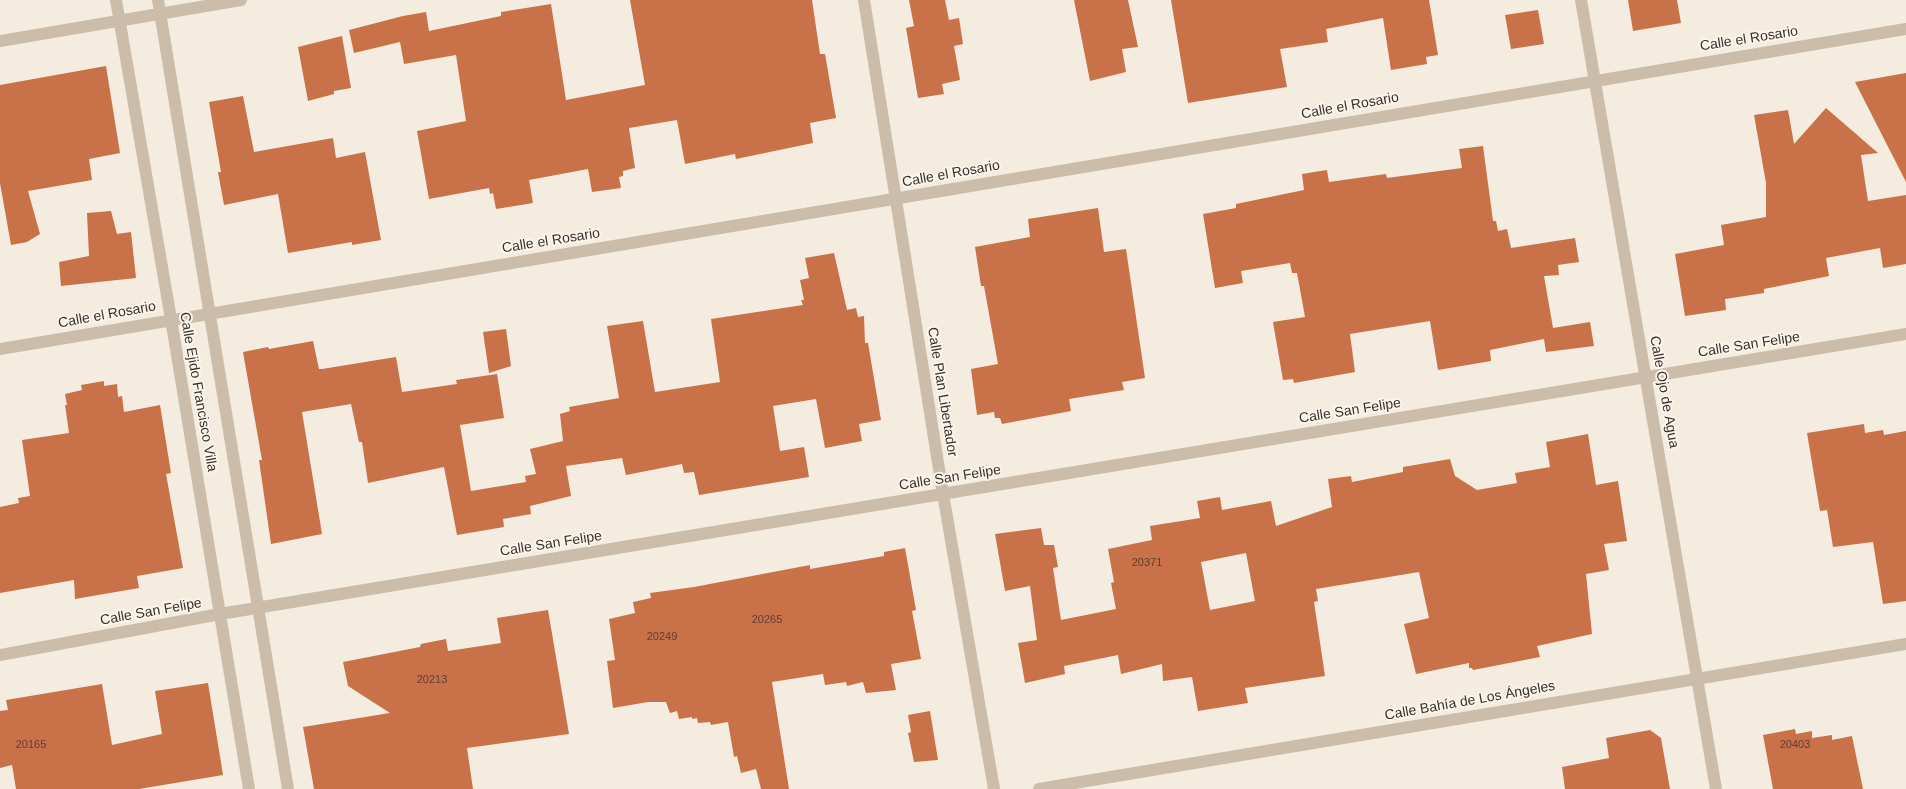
<!DOCTYPE html>
<html>
<head>
<meta charset="utf-8">
<style>
	body { margin:0 }
	canvas { display:block; background:#f4ecdf }
</style>
</head>
<body>
<canvas width="1906" height="789"></canvas>
<script>
const ctx = document.querySelector('canvas').getContext('2d');
ctx.lineJoin = 'round';
function fill(path, color) { ctx.fillStyle = color; ctx.fill(path, 'evenodd'); }
const shape = rows => new Path2D(rows.map(r => 'M' + r).join(''));
function stroke(path, color, width, dash) { ctx.strokeStyle = color; ctx.lineWidth = width; ctx.lineCap = dash ? 'butt' : 'round'; ctx.setLineDash(dash || []); ctx.stroke(path); }
function drawText(font, color, halo, rows, align = 'center') {
  ctx.font = font + ' Helvetica,sans-serif'; ctx.lineWidth = 4; ctx.setLineDash([]); ctx.textBaseline = 'middle'; ctx.strokeStyle = halo; ctx.fillStyle = color; for (const [text, x, y, turn = 0] of rows) {
    ctx.save(); ctx.translate(x, y); ctx.rotate((+turn || 0) * Math.PI / 180); ctx.textAlign = isNaN(turn) ? turn : align; if (halo) ctx.strokeText(text, 0, 0); ctx.fillText(text, 0, 0); ctx.restore();
  }
}
fill(shape([
	[630,0,812,0,820,54,825,54,836,118,810,123,813,143,736,159,735,154,685,164,677,120,629,128,635,168,623,171,623,176,619,177,621,188,592,192,588,169,529,180,533,203,496,209,493,193,490,194,489,188,429,199,417,131,466,121,456,55,404,64,400,42,354,53,349,30,403,16,426,12,429,31,501,16,501,12,551,4,566,100,645,85],
	[909,0,945,0,949,20,959,18,963,44,954,46,960,80,942,84,944,94,918,98,906,28,914,26],
	[1074,0,1128,0,1138,47,1122,49,1126,72,1090,81],
	[1171,0,1429,0,1438,55,1426,57,1427,64,1391,70,1383,18,1326,29,1328,42,1280,49,1287,87,1188,103],
	[1628,0,1677,0,1681,23,1633,31],
	[1538,10,1544,44,1511,49,1505,15],
	[342,36,351,88,334,91,334,94,308,101,298,47],
	[106,66,120,153,89,159,92,180,28,191,40,234,27,242,11,245,0,183,0,85],
	[1906,73,1906,182,1855,82],
	[243,96,254,152,333,138,336,158,365,152,381,240,352,245,352,242,288,253,278,194,224,205,218,172,221,172,209,102],
	[1826,108,1878,153,1861,155,1868,201,1906,195,1906,264,1883,268,1880,248,1826,258,1829,276,1764,289,1764,293,1725,299,1726,310,1685,316,1675,254,1724,245,1721,225,1766,217,1766,183,1754,115,1788,110,1794,144],
	[1483,146,1493,221,1496,221,1498,231,1507,229,1511,248,1575,238,1579,262,1558,265,1559,275,1544,276,1553,328,1590,322,1594,346,1546,352,1544,339,1490,350,1491,361,1438,370,1430,321,1350,334,1355,372,1294,383,1293,379,1283,380,1273,322,1305,317,1297,273,1292,273,1290,263,1241,271,1243,283,1215,288,1203,214,1236,208,1236,204,1304,190,1302,174,1327,170,1329,182,1386,174,1387,178,1462,168,1459,149],
	[1098,208,1104,252,1126,249,1145,378,1122,382,1124,390,1069,399,1071,411,1002,424,1000,418,995,418,994,412,977,415,971,369,998,364,984,286,981,286,975,247,1030,237,1028,219],
	[111,211,117,234,131,232,136,278,61,286,59,262,89,256,87,213],
	[834,253,847,310,856,308,858,317,864,316,865,343,868,343,881,420,859,424,862,441,825,448,816,399,773,406,780,451,804,447,809,477,699,495,694,472,684,473,682,464,626,475,622,458,566,466,571,496,530,506,531,514,503,519,504,527,457,535,444,467,368,483,362,442,359,442,351,404,302,412,322,534,271,544,259,460,262,460,243,352,268,347,269,349,313,341,319,369,322,369,396,357,402,392,457,384,456,380,497,374,504,418,460,425,471,491,495,487,526,482,525,476,536,474,530,449,563,441,560,414,570,411,569,407,619,398,607,326,643,321,655,392,720,382,711,319,803,305,801,300,804,300,800,280,809,278,805,258],
	[506,329,511,366,489,373,483,332],
	[104,381,104,386,117,384,118,397,122,396,124,412,160,405,171,473,166,474,183,568,137,576,139,588,75,599,74,580,0,593,0,507,19,503,18,498,30,496,22,440,69,433,65,405,67,405,65,394,82,390,81,385],
	[1864,424,1865,433,1883,430,1884,435,1906,431,1906,601,1883,604,1873,542,1833,547,1827,510,1820,511,1807,433],
	[1588,434,1596,485,1618,481,1627,541,1604,544,1609,570,1586,574,1592,634,1537,646,1540,657,1473,670,1472,668,1469,668,1469,663,1416,674,1404,624,1429,618,1419,572,1316,589,1318,601,1314,602,1325,676,1245,688,1248,703,1198,711,1192,677,1163,681,1162,664,1121,674,1118,655,1064,666,1065,674,1025,683,1018,643,1037,640,1030,586,1005,591,995,534,1041,528,1044,545,1054,545,1058,567,1053,568,1061,620,1116,609,1111,583,1114,582,1108,549,1152,540,1150,526,1200,518,1197,501,1220,497,1222,510,1271,501,1276,526,1332,507,1328,479,1351,476,1352,482,1403,472,1403,467,1450,459,1455,476,1477,490,1517,483,1515,473,1550,467,1546,442],
	[1246,553,1255,601,1210,610,1201,562],
	[905,548,916,610,912,611,921,659,891,664,896,690,866,693,863,682,847,686,846,682,825,685,823,674,772,682,789,789,761,789,756,769,741,773,737,756,734,757,728,722,711,725,710,722,698,723,697,718,692,719,692,717,679,719,677,711,670,713,666,702,648,702,613,708,607,661,615,660,609,619,635,613,633,602,651,598,650,593,694,587,810,565,810,569,884,556,884,552],
	[548,610,569,734,467,748,473,789,314,789,303,727,390,713,348,686,343,662,420,647,421,644,446,639,448,651,501,643,497,618],
	[208,683,223,775,139,789,16,789,12,765,0,768,0,711,8,710,6,700,102,684,112,745,162,734,155,691],
	[930,711,938,760,914,762,908,733,911,732,908,715],
	[1795,729,1796,734,1812,731,1812,738,1832,735,1832,740,1852,736,1863,789,1773,789,1763,735],
	[1650,730,1661,738,1670,789,1565,789,1562,767,1609,758,1606,738]
]), '#c97148');
stroke(shape([
	[116,0,171,319,249,789],
	[158,0,288,789],
	[864,0,943,494,994,789],
	[1581,0,1716,789],
	[0,41,241,0],
	[0,349,1906,29],
	[0,655,220,614,1906,334],
	[1039,789,1906,644]
]), '#ccbdaa', 12);
drawText('11px', '#5e4032', null, [
	["20371",1147,563],
	["20265",767,620],
	["20249",662,637],
	["20213",432,680],
	["20165",31,745],
	["20403",1795,745]
]);
drawText('14px', '#3a302a', '#fbf5ec', [
	["Calle el Rosario",1749,39,-9],
	["Calle el Rosario",1350,106,-10],
	["Calle el Rosario",951,174,-10],
	["Calle el Rosario",551,241,-9],
	["Calle el Rosario",107,315,-10],
	["Calle San Felipe",1749,345,-9],
	["Calle Ejido Francisco Villa",198,392,80],
	["Calle Plan Libertador",942,392,81],
	["Calle Ojo de Agua",1664,392,80],
	["Calle San Felipe",1350,411,-9],
	["Calle San Felipe",950,478,-9],
	["Calle San Felipe",551,544,-9],
	["Calle San Felipe",151,612,-10],
	["Calle Bahía de Los Ángeles",1470,701,-10]
]);
</script>
</body>
</html>
